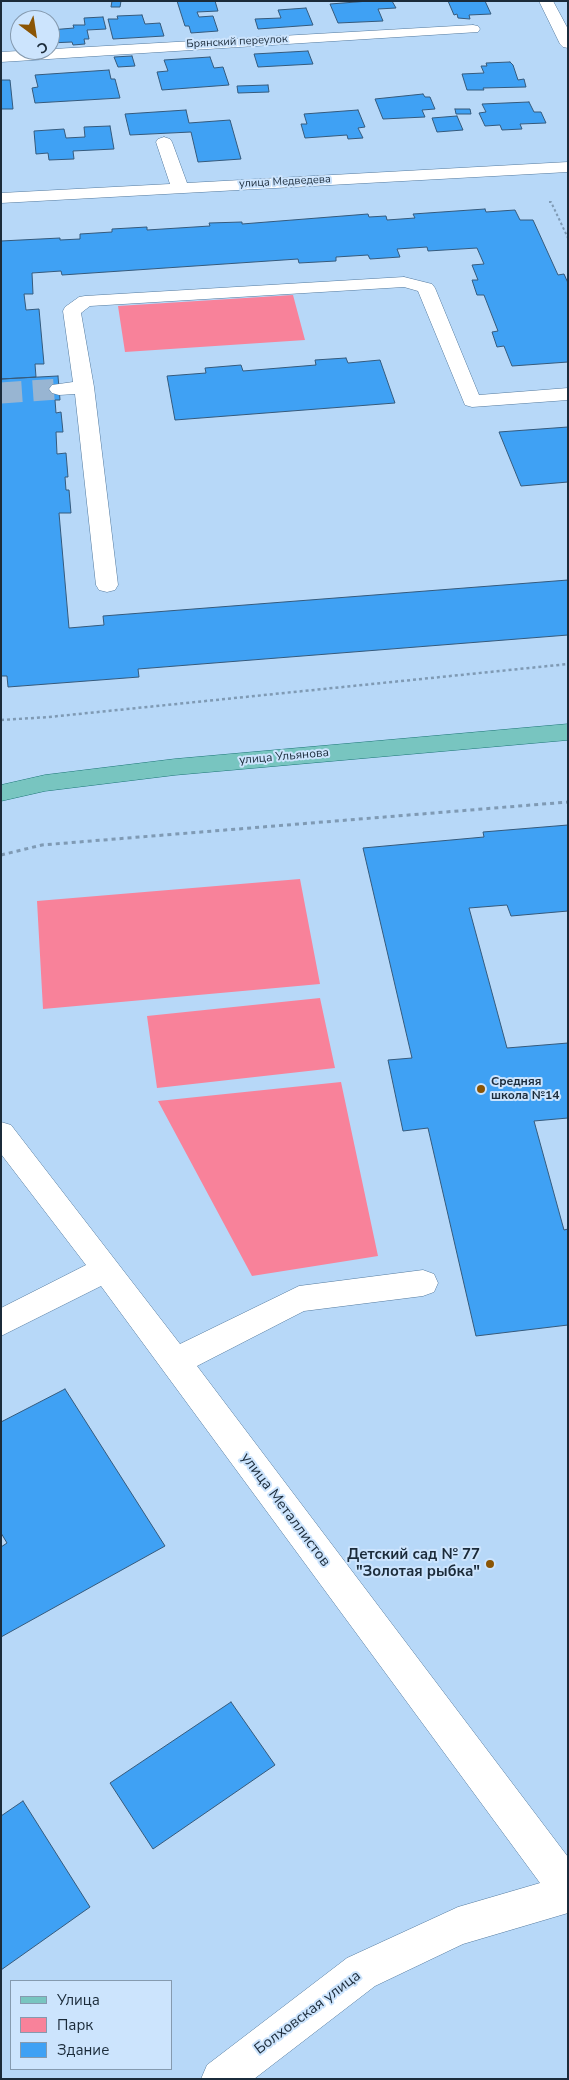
<!DOCTYPE html>
<html>
<head>
<meta charset="utf-8">
<style>
	body { margin:0 }
	#map { position:relative; width:569px; height:2080px; overflow:hidden; background:#b7d8f8; font-family:"Nunito Sans",sans-serif }
	canvas { display:block }
	.frame { position:absolute; inset:0; border:2px solid #1b2b3a; pointer-events:none }
	.legend { position:absolute; left:10px; top:1980px; width:162px; height:90px; box-sizing:border-box; background:#cce4fd; border:1px solid #859aaf; margin:0; padding:6px 9px; list-style:none; font-size:15px; color:#1b2b3a }
	.legend li { display:flex; align-items:center; gap:10px; height:25px }
	.legend b { width:25px; border:1px solid #859aaf }
	.north { position:absolute; left:10px; top:10px; width:50px; height:50px; box-sizing:border-box; background:#cce4fd; border:1px solid #859aaf; border-radius:50%; rotate:149deg; font-size:14px; font-weight:700; line-height:20px; text-align:center; color:#1b2b3a }
	.north::after { content:''; display:block; margin:auto; width:18px; height:22px; background:#8b5504; clip-path:polygon(50% 0,100% 100%,50% 72%,0 100%) }
</style>
</head>
<body>
<div id="map">
<canvas width="569" height="2080"></canvas>
<div class="frame"></div>
<ul class="legend">
<li><b style="height:6px;background:#78c5c0"></b>Улица</li>
<li><b style="height:14px;background:#f8829a"></b>Парк</li>
<li><b style="height:14px;background:#3fa1f4"></b>Здание</li>
</ul>
<div class="north">С</div>
</div>
<script>
const ctx = document.querySelector('canvas').getContext('2d');
ctx.lineJoin = 'round';
function fill(path, color) { ctx.fillStyle = color; ctx.fill(path, 'evenodd'); }
const shape = rows => new Path2D(rows.map(r => 'M' + r).join(''));
function stroke(path, color, width, dash) { ctx.strokeStyle = color; ctx.lineWidth = width; ctx.lineCap = dash ? 'butt' : 'round'; ctx.setLineDash(dash || []); ctx.stroke(path); }
function drawText(font, color, halo, rows, align = 'center') {
  ctx.font = font + ' "Nunito Sans",sans-serif'; ctx.lineWidth = 4; ctx.setLineDash([]); ctx.textBaseline = 'middle'; ctx.strokeStyle = halo; ctx.fillStyle = color; for (const [text, x, y, turn = 0] of rows) {
    ctx.save(); ctx.translate(x, y); ctx.rotate((+turn || 0) * Math.PI / 180); ctx.textAlign = isNaN(turn) ? turn : align; if (halo) ctx.strokeText(text, 0, 0); ctx.fillText(text, 0, 0); ctx.restore();
  }
}
fill(shape([
	[293,295,305,340,125,352,118,306],
	[300,879,320,984,43,1009,37,901],
	[320,998,335,1068,157,1088,147,1016],
	[341,1082,378,1256,252,1276,158,1101]
]), '#f8829a');
const building = shape([
	[112,1,121,1,120,7,111,7,112,1],
	[177,1,215,1,218,11,197,12,199,17,213,16,218,31,191,33,189,26,185,26,177,1],
	[369,1,392,1,396,8,378,9,383,21,338,23,330,4,369,1],
	[448,1,485,1,491,14,469,15,470,19,458,18,457,14,454,15,448,1],
	[306,8,313,25,258,29,255,19,281,18,278,10,306,8],
	[142,15,145,24,160,23,164,36,113,39,108,19,118,19,117,16,142,15],
	[103,17,106,29,87,30,89,39,84,39,85,44,73,45,72,42,50,43,50,30,74,28,73,25,85,25,84,18,103,17],
	[308,51,313,64,258,67,254,54,308,51],
	[132,56,135,66,118,67,114,57,132,56],
	[210,57,214,68,223,67,229,85,162,90,157,72,168,71,164,60,210,57],
	[510,62,513,65,518,80,524,79,526,87,483,88,484,90,467,90,462,74,484,73,481,66,487,66,486,63,510,62],
	[109,70,111,79,115,79,120,98,35,103,32,88,38,87,35,75,109,70],
	[1,80,10,80,13,109,1,109,1,80],
	[268,85,269,92,238,93,237,86,268,85],
	[423,94,425,97,430,97,435,109,422,110,425,117,383,119,375,99,423,94],
	[529,102,534,112,541,112,546,123,520,124,522,129,502,130,500,125,485,126,479,113,486,112,482,104,529,102],
	[455,109,470,109,471,114,456,114,455,109],
	[186,110,189,123,230,120,241,159,198,162,191,132,130,135,125,114,186,110],
	[358,110,365,127,358,128,363,138,348,139,347,135,305,138,301,124,307,124,304,114,358,110],
	[457,116,463,130,437,132,432,118,457,116],
	[110,126,114,149,73,151,74,159,49,160,48,153,36,154,34,131,64,129,66,138,85,137,84,127,110,126],
	[485,209,486,212,515,210,520,220,533,220,558,275,564,274,568,283,568,362,512,366,504,346,497,347,492,332,498,331,484,295,477,295,472,280,478,280,472,265,484,264,477,248,428,251,427,247,397,249,400,257,370,259,368,255,336,257,336,261,299,263,298,259,62,275,61,271,32,273,33,294,24,294,26,310,39,309,44,364,35,364,36,377,1,379,1,241,60,238,60,240,80,239,80,234,112,232,112,229,147,227,147,230,210,226,209,223,242,222,242,224,368,214,369,217,386,216,387,220,415,218,413,214,485,209],
	[346,358,348,363,380,360,395,403,175,420,167,376,206,373,205,368,241,365,243,371,316,365,315,360,346,358],
	[58,376,60,400,55,400,56,413,61,412,63,432,56,432,57,454,66,453,68,477,65,477,66,490,69,490,71,513,59,513,69,628,104,625,103,616,568,580,568,635,138,669,139,677,8,687,7,676,1,676,1,379,58,376],
	[568,427,568,482,521,486,499,432,568,427],
	[568,825,568,911,511,916,507,905,469,908,507,1048,568,1043,568,1118,534,1121,564,1230,568,1229,568,1325,476,1336,428,1128,403,1131,388,1060,412,1058,363,848,484,837,483,832,568,825],
	[65,1389,165,1546,1,1637,1,1547,7,1543,1,1533,1,1422,65,1389],
	[231,1702,275,1765,153,1849,110,1783,231,1702],
	[23,1801,90,1907,1,1970,1,1816,23,1801]
]);
fill(building, '#3fa1f4');
stroke(building, '#355a7c', 1);
stroke(shape([
	[1,393,59,389]
]), '#98b5d2', 21, [21, 11]);
const minor = shape([
	[539,1,553,1,568,29,568,48,563,47,560,44,539,1],
	[473,25,478,26,480,29,478,32,1,62,1,52,473,25],
	[164,137,170,139,172,142,187,183,568,162,568,172,1,203,1,193,170,184,156,142,158,139,164,137],
	[404,277,432,284,435,288,479,395,568,388,568,400,472,407,465,405,418,291,404,287,90,306,81,313,94,387,118,585,115,590,107,592,99,590,96,585,75,394,59,395,52,393,49,389,52,385,73,382,63,311,65,307,79,297,85,296,404,277],
	[1,1122,11,1125,180,1344,299,1286,423,1270,434,1274,438,1283,434,1292,423,1296,304,1311,197,1366,568,1857,568,1913,463,1944,375,1986,254,2079,201,2079,207,2065,347,1958,458,1907,540,1883,101,1286,1,1336,1,1308,86,1265,1,1154,1,1122]
]);
const major = shape([
	[568,724,568,740,175,775,45,791,1,801,1,785,45,775,175,759,568,724]
]);
stroke(minor, '#547a9e', 1);
stroke(major, '#1d7676', 1);
stroke(shape([
	[549,202,551,202,568,238]
]), '#7f9ab4', 2, [2.5, 2.5]);
stroke(shape([
	[1,720,49,717,568,664]
]), '#7f9ab4', 2.5, [3, 3]);
stroke(shape([
	[1,855,42,845,568,802]
]), '#7f9ab4', 3, [4, 4]);
fill(minor, '#fff');
fill(major, '#78c5c0');
for (const [x, y, r, color] of [
	[481,1089,5,"#8b5504"],
	[490,1564,5,"#8b5504"]
]) { const dot = new Path2D(); dot.arc(x, y, r, 0, 2 * Math.PI); ctx.fillStyle = color; ctx.fill(dot); stroke(dot, '#cce4fd', 2); }
drawText('11px', '#1b2b3a', '#cce4fd', [
	["Брянский переулок",237,42,-3],
	["улица Медведева",285,182,-3]
]);
drawText('12px', '#1b2b3a', '#cce4fd', [
	["улица Ульянова",284,757,-5]
]);
drawText('bold 12px', '#1b2b3a', '#cce4fd', [
	["Средняя",491,1082],
	["школа №14",491,1096]
], 'left');
drawText('15px', '#1b2b3a', '#cce4fd', [
	["улица Металлистов",285,1510,53],
	["Болховская улица",308,2013,-37]
]);
drawText('bold 15px', '#1b2b3a', '#cce4fd', [
	["Детский сад № 77",480,1555],
	["\"Золотая рыбка\"",480,1572]
], 'right');
</script>
</body>
</html>
